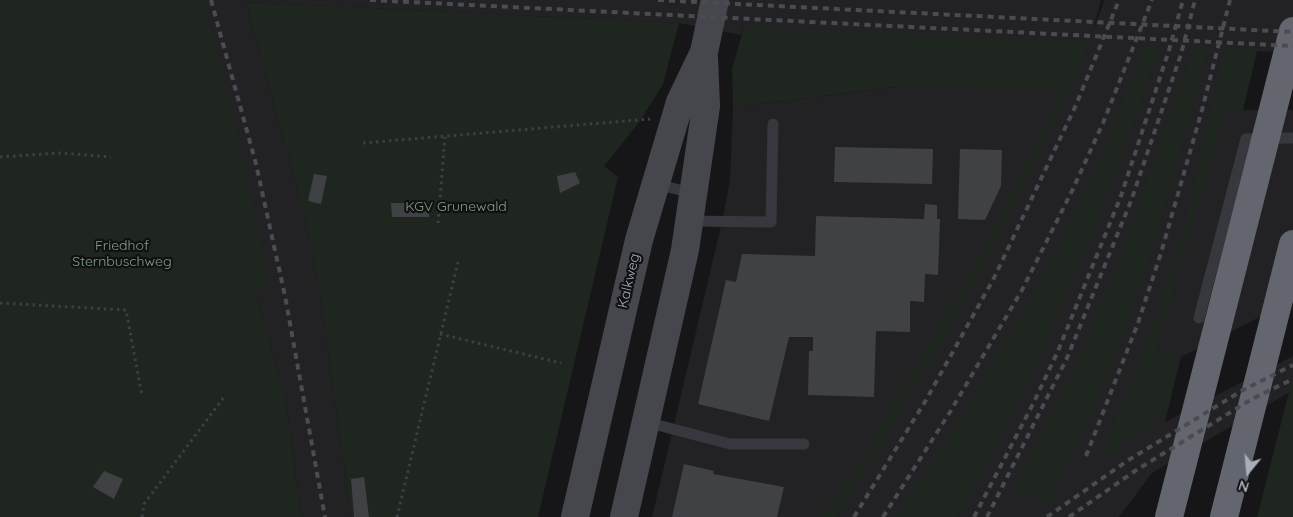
<!DOCTYPE html>
<html>
<head>
<meta charset="utf-8">
<style>
	body { margin:0 }
	#map { position:relative; width:1293px; height:517px; overflow:hidden; background:#161618; font-family:Quicksand,sans-serif }
	canvas { display:block }
	.north { position:absolute; left:1223px; top:447px; width:50px; height:50px; -webkit-text-stroke:4px #111113; paint-order:stroke; rotate:197deg; font-size:14px; font-weight:700; line-height:20px; text-align:center; color:#a8adb8 }
	.north::after { content:''; display:block; margin:auto; width:18px; height:22px; background:#a8adb8; clip-path:polygon(50% 0,100% 100%,50% 72%,0 100%) }
</style>
</head>
<body>
<div id="map">
<canvas width="1293" height="517"></canvas>
<div class="north">N</div>
</div>
<script>
const ctx = document.querySelector('canvas').getContext('2d');
ctx.lineJoin = 'round';
function fill(path, color) { ctx.fillStyle = color; ctx.fill(path, 'evenodd'); }
const shape = rows => new Path2D(rows.map(r => 'M' + r).join(''));
function stroke(path, color, width, dash) { ctx.strokeStyle = color; ctx.lineWidth = width; ctx.lineCap = dash ? 'butt' : 'round'; ctx.setLineDash(dash || []); ctx.stroke(path); }
function drawText(font, color, halo, rows, align = 'center') {
  ctx.font = font + ' Quicksand,sans-serif'; ctx.lineWidth = 4.5; ctx.setLineDash([]); ctx.textBaseline = 'middle'; ctx.strokeStyle = halo; ctx.fillStyle = color; for (const [text, x, y, turn = 0] of rows) {
    ctx.save(); ctx.translate(x, y); ctx.rotate((+turn || 0) * Math.PI / 180); ctx.textAlign = isNaN(turn) ? turn : align; if (halo) ctx.strokeText(text, 0, 0); ctx.fillText(text, 0, 0); ctx.restore();
  }
}
fill(shape([
	[203,0,1101,0,1092,33,1105,0,1293,0,1293,53,1257,51,1243,110,1293,110,1293,300,1181,357,1165,422,1293,356,1293,390,1152,473,1119,517,652,517,722,222,730,180,733,107,896,87,744,27,741,35,679,23,246,2,304,213,320,292,351,517,301,517,286,401,256,295]
]), '#222225');
fill(shape([
	[0,0,203,0,234,118,269,280,256,295,286,401,301,517,0,517],
	[246,2,679,23,663,84,640,121,604,166,618,177,538,517,351,517,320,292,304,213],
	[744,27,1088,42,1069,96,980,276,862,477,836,517,819,517,854,471,972,269,1063,90,896,87,733,107,732,69],
	[1144,46,1159,47,1108,193,1042,351,957,517,895,517,948,439,1054,260,1115,123],
	[1194,48,1208,49,1155,241,1112,365,1048,503,1013,486,1077,363,1126,241],
	[1224,49,1257,51,1243,110,1225,111,1155,352,1178,359,1168,411,1099,461,1158,313,1178,255],
	[1293,390,1293,517,1257,517,1289,392]
]), '#1e261f');
fill(shape([
	[835,147,933,149,932,184,834,182],
	[960,149,1002,150,1001,186,985,220,958,219],
	[575,172,580,183,560,193,557,176],
	[314,174,327,176,321,204,308,201],
	[391,203,429,203,429,217,392,217],
	[925,204,937,205,937,219,940,219,938,275,925,274,924,302,910,301,910,332,876,331,874,397,808,395,809,351,813,351,813,337,789,337,769,421,698,404,726,280,736,282,742,254,815,256,816,216,924,219],
	[684,464,714,471,713,474,784,487,777,517,672,517],
	[104,471,123,479,114,499,93,487],
	[364,477,369,517,354,517,351,479]
]), '#404145');
stroke(shape([
	[363,143,650,119],
	[0,157,61,153,111,157],
	[438,223,445,137],
	[0,303,126,310,142,396],
	[440,334,561,363],
	[142,517,144,504,224,397],
	[397,517,458,262]
]), '#3d3f44', 3, [2.5, 4]);
stroke(shape([
	[655,184,693,193],
	[690,221,771,222,773,124],
	[1199,318,1246,139,1293,138],
	[646,422,730,444,804,444]
]), '#37383d', 11);
stroke(shape([
	[575,517,639,240,680,102,704,52,715,0],
	[624,517,685,250,706,106,704,57]
]), '#45474d', 28);
stroke(shape([
	[1169,517,1293,31],
	[1224,517,1293,244]
]), '#63666e', 28);
stroke(shape([
	[211,0,256,164,285,296,325,517],
	[370,0,1293,46],
	[658,0,1293,32],
	[1086,456,1138,323,1161,253,1202,110,1230,0],
	[854,517,926,400,994,278,1076,105,1119,0],
	[883,517,950,412,1022,290,1072,191,1103,123,1152,0],
	[974,517,1034,402,1058,351,1121,196,1169,50,1183,0],
	[987,517,1067,358,1131,201,1181,54,1195,0],
	[1047,517,1127,461,1243,390,1293,365],
	[1069,517,1135,471,1252,399,1293,379]
]), '#4a4c52', 4, [6, 5]);
drawText('14px', '#7fa381', '#111113', [
	["KGV Grunewald",456,207],
	["Friedhof",122,246],
	["Sternbuschweg",122,262]
]);
drawText('14px', '#a8adb8', '#111113', [
	["Kalkweg",629,281,-77]
]);
</script>
</body>
</html>
